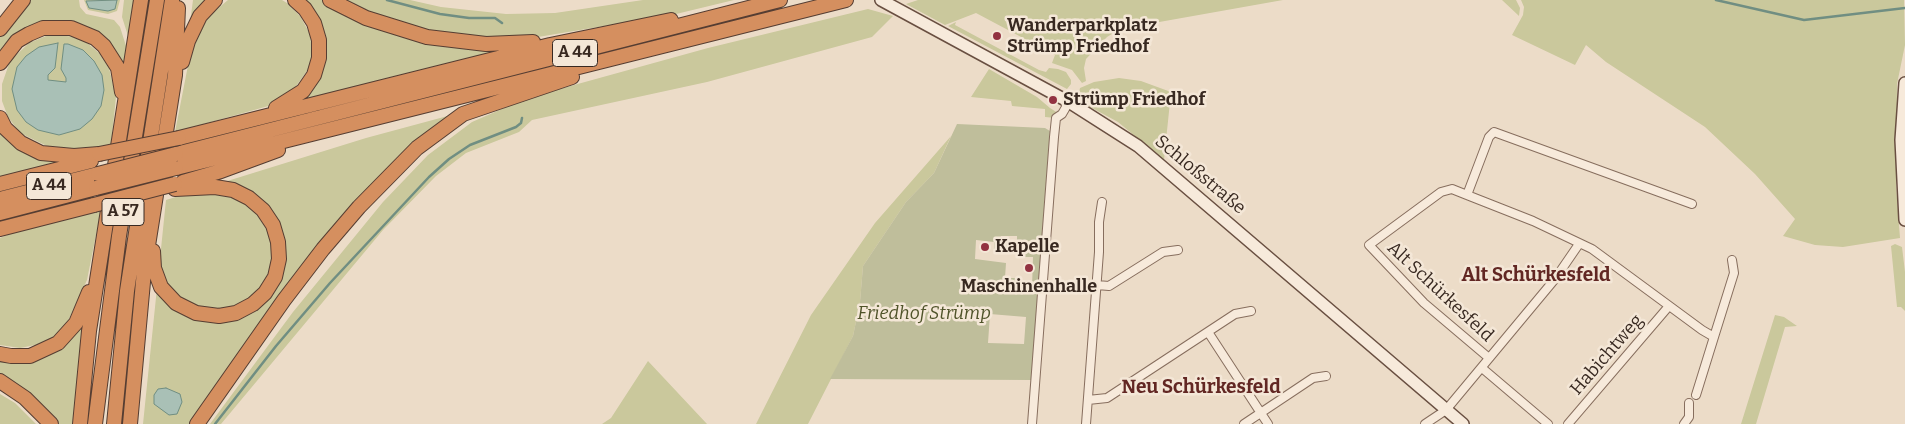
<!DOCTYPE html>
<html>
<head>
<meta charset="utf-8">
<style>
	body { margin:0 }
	canvas { display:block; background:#ecdcc8 }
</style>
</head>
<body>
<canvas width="1905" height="424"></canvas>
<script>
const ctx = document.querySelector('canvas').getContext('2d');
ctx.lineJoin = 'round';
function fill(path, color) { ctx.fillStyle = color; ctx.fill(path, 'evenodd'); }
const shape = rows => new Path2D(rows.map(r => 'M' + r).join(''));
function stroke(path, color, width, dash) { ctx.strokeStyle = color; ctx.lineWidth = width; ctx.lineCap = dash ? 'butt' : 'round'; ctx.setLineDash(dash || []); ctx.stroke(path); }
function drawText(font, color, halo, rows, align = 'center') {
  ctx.font = font + ' Bitter,serif'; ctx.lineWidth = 5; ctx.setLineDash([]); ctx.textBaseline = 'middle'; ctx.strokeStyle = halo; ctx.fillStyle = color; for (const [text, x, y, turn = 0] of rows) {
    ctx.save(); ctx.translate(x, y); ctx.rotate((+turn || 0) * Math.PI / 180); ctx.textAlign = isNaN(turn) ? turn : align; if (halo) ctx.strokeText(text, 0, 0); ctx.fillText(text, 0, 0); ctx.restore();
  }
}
fill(shape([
	[28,0,79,0,80,7,86,14,114,20,120,27,127,49,124,68,118,58,61,23,0,55,0,35],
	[84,0,120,0,117,11,108,14,88,10],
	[124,0,135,0,129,39,122,17],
	[193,0,208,0,190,23],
	[228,0,282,0,287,3,300,16,310,34,312,52,309,68,294,89,272,105,175,132,191,50,209,16],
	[302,0,322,0,353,16,506,50,301,103,300,100,321,67],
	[342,0,410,0,441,7,506,14,555,13,643,0,734,0,672,15,580,30,532,38,499,39,429,31,362,10],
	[918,0,1283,0,1120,29,1107,37,1086,59,1084,68,1086,81,1082,83,1072,70,1052,63,1055,55,976,13,945,25,906,4],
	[1502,0,1516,0,1520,8,1519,16],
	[1521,0,1904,0,1905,45,1897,84,1896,186,1900,238,1843,247,1815,245,1783,236,1795,219,1755,174,1705,127,1606,62,1586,45,1575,65,1512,35,1523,15,1524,7],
	[868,9,893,16,872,37,707,82,532,120,519,132,466,153,436,176,383,230,221,424,210,424,293,312,383,202,428,155,472,122,527,98,708,48],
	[956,22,955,25,1039,70,1046,72,1049,68,1058,69,1066,72,1071,80,1071,84,1067,89,948,26],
	[56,35,76,37,85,41,99,53,109,68,116,97,111,145,83,149,47,146,20,133,8,117,2,101,2,84,10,61,29,43,46,36],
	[989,69,1037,97,1050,108,1061,115,1056,118,1045,117,1045,109,1012,106,1011,101,971,97],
	[1119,78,1141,81,1171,92,1164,160,1118,122,1081,102,1078,97,1080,88,1094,82],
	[455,114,372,191,194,424,143,424,166,200,366,138],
	[0,127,60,161,60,162,0,177],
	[951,136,934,173,906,202,863,266,860,302,853,336,808,424,756,424,811,315,875,223],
	[101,210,87,280,67,323,53,338,40,344,20,348,0,345,0,238,15,232],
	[1895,244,1902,247,1905,272,1905,311,1901,307,1897,307,1891,246],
	[85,314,74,424,59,424,53,417,0,375,0,358,24,362],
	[1775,315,1784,317,1797,326,1785,327,1756,424,1741,424],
	[648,361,707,424,602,424,611,418],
	[0,394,15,403,36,424,0,424]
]), '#cac89c');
fill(shape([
	[957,124,1045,128,1050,131,1031,380,830,379,853,336,860,302,863,266,906,202,934,173],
	[1001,236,1017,236,1017,253,1025,253,1025,257,1033,257,1032,288,1018,288,1019,278,1005,278,1006,263,975,259,976,240,994,242,994,252,1007,253,1007,242,1000,242],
	[990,314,1026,317,1024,344,988,343]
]), '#bfbe9b');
const water = shape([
	[117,0,115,9,108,11,89,8,86,1,117,0],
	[58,43,55,68,48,75,48,80,66,82,66,78,61,69,64,44,68,44,83,50,94,61,102,75,104,90,101,106,92,119,80,129,59,135,38,130,26,122,17,110,12,89,17,67,26,56,39,47,58,43],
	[166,388,180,394,182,402,177,414,169,415,154,404,154,395,158,389,166,388]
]);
fill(water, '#a9c0b6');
stroke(water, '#708e82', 1);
stroke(shape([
	[387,0,440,14,469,18,495,18,502,23],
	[1716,0,1804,20,1905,8],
	[215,424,276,346,330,283,429,177,449,159,470,145,516,127,521,123,522,118]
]), '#708e82', 2.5);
const street = shape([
	[1467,195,1452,189,1441,192,1369,245,1424,303,1489,358],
	[1692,204,1494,132,1489,137,1467,195,1533,221,1592,249,1702,330,1714,337,1696,395],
	[1097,285,1109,286,1163,252,1178,250],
	[1208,332,1268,424],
	[1714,337,1734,273,1732,260],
	[1482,368,1548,424],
	[1088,400,1107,398,1235,314,1251,311],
	[1032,424,1054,137,1056,118,1062,114,1069,102],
	[1086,424,1099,252,1099,222,1102,202],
	[1244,424,1313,378,1326,376],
	[1425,424,1446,410,1555,279,1579,244],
	[1568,424,1669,306],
	[1684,424,1689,417,1689,403]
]);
const secondary = shape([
	[881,0,1069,102,1138,146,1463,424],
	[1905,83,1901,140,1905,220]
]);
const highway = shape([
	[330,0,366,18,427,37,486,44,533,42],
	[0,29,23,0],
	[182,62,188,41,200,16,215,0],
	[0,63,17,41,29,34,43,28,71,28,95,38,104,46,118,68,122,92],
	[276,108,303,91,314,75,319,58,319,40,314,23,305,9,295,0],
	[0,118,5,128,21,143,41,153,74,156,99,154],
	[179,138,550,45,671,20],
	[176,154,780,0],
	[176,168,846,0],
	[183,182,221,171,278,150],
	[0,184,91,161],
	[0,199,98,174],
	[0,213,96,188],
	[0,229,94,205],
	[153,251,154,268,161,287,176,303,196,313,219,316,236,313,253,304,265,293,275,277,279,259,278,242,273,225,263,210,249,198,233,190,215,187,175,189],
	[0,354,11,356,30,356,58,343,76,323,89,292],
	[0,381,25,398,51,424],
	[80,424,89,331,141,0],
	[95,424,119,236,157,0],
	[114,424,127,291,172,0],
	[130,424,144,271,175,75,178,8],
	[197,424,284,300,323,249,359,207,417,148,463,114,572,77]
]);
stroke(street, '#876e5e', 10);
stroke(secondary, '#694f41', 14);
stroke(highway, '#553d32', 16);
stroke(street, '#f7eadb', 8);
stroke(secondary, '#f7eadb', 11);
stroke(highway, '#d58f5f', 14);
const highwayBridge = shape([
	[99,154,179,138],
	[98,174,176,154],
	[96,188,176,168],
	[94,205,175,184]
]);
stroke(highwayBridge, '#553d32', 16, []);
stroke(highwayBridge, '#d58f5f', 14);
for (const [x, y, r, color] of [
	[997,36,5,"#923241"],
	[1053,100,5,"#923241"],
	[985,247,5,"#923241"],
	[1029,268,5,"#923241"]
]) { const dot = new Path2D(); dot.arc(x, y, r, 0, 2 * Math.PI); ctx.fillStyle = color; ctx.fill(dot); stroke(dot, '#f4e7d7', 2); }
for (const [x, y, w] of [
	[575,53,45],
	[49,186,45],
	[123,212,42]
]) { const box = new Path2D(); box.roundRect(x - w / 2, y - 13.5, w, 27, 4); ctx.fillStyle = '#f4e7d7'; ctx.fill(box); stroke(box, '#382921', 1); }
drawText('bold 16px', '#382921', null, [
	["A 44",575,53],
	["A 44",49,186],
	["A 57",123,212]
]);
drawText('bold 18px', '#382921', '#f4e7d7', [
	["Wanderparkplatz",1007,26],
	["Strümp Friedhof",1007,47],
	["Strümp Friedhof",1063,100],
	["Kapelle",995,247],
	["Maschinenhalle",1029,287,"center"]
], 'left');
drawText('18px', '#382921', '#f4e7d7', [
	["Schloßstraße",1200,175,40],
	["Alt Schürkesfeld",1440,292,43],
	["Habichtweg",1607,355,-49]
]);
drawText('italic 18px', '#4f5329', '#f4e7d7', [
	["Friedhof Strümp",924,314]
]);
drawText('bold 19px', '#622723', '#f4e7d7', [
	["Alt Schürkesfeld",1536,276],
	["Neu Schürkesfeld",1201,388]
]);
</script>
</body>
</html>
